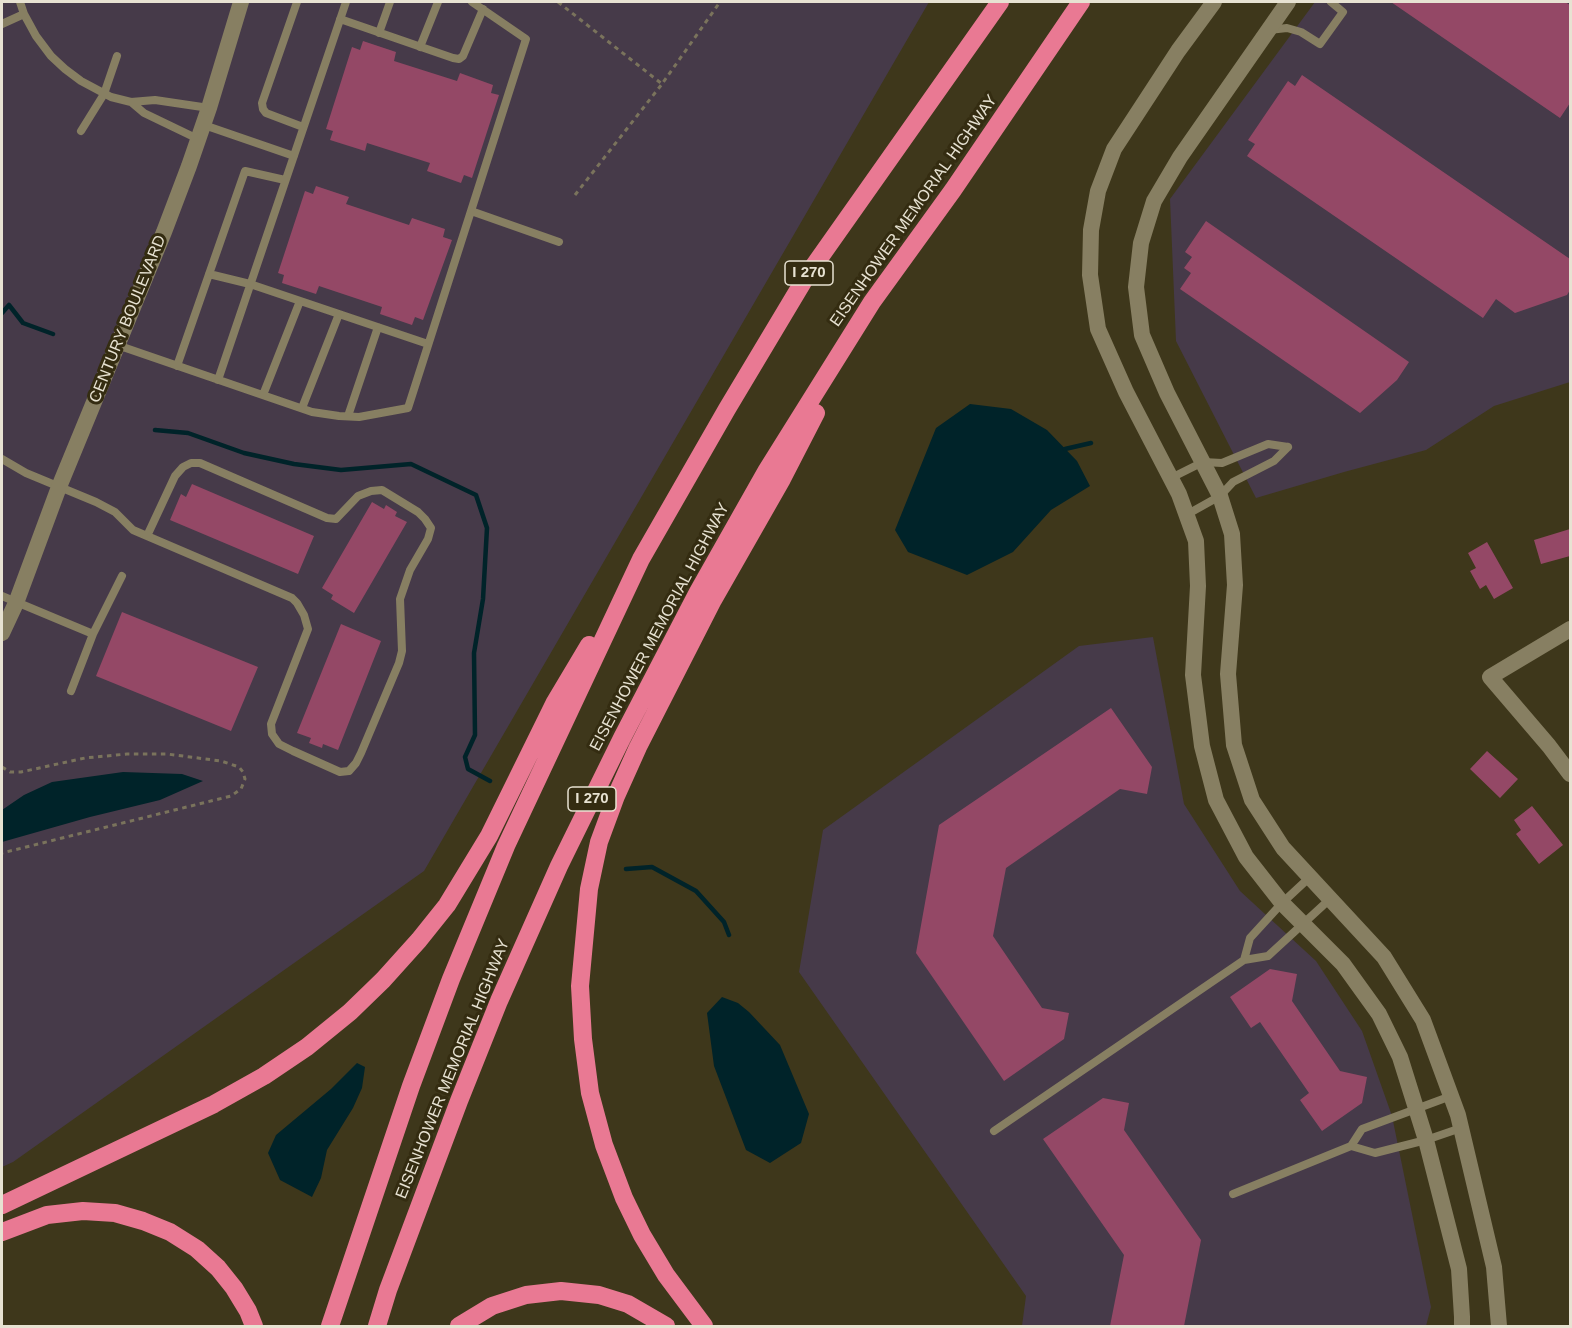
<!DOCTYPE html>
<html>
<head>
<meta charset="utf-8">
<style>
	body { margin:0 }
	#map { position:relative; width:1572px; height:1328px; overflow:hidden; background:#3e371b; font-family:Helvetica,sans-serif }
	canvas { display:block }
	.frame { position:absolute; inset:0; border:3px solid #e7e2d2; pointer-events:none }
</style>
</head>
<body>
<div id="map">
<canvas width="1572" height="1328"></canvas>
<div class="frame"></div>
</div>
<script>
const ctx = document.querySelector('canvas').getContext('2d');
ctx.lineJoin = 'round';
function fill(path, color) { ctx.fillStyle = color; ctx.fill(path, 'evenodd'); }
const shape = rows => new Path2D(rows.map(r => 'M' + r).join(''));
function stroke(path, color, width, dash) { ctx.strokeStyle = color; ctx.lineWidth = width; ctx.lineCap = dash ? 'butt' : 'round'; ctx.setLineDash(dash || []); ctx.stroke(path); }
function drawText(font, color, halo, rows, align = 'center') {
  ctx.font = font + ' Helvetica,sans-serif'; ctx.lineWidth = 6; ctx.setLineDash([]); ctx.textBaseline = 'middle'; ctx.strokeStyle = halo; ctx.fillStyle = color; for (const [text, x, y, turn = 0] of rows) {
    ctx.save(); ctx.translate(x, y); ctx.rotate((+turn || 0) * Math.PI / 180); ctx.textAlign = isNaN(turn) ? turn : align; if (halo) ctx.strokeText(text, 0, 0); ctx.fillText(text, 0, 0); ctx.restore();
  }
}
fill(shape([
	[2,2,929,2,424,871,13,1162,2,1167],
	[1315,2,1570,2,1570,382,1494,406,1426,450,1344,472,1256,498,1176,341,1170,199],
	[1153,637,1184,804,1240,891,1316,961,1362,1031,1392,1116,1431,1307,1426,1326,1022,1326,1026,1296,799,972,823,830,1079,646]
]), '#463a49');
fill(shape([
	[970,404,1011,409,1047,430,1077,461,1090,486,1051,510,1013,552,967,575,908,552,895,530,936,428],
	[123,772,182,774,203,781,160,800,90,817,2,842,2,810,24,795,52,782],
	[722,997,738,1003,749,1012,780,1045,809,1114,801,1143,770,1163,746,1150,714,1066,707,1013],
	[357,1063,365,1067,362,1088,353,1108,327,1150,321,1178,312,1197,280,1180,268,1153,276,1135,331,1089]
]), '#002329');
stroke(shape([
	[2,313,9,305,23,323,53,334],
	[155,430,188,433,244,453,294,464,341,470,411,464,476,495,487,528,483,599,474,653,475,735,465,757,468,769,490,781],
	[1065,449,1091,443],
	[626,869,652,867,696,891,724,922,729,935]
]), '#002329', 4.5);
fill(shape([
	[1391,2,1565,2,1570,5,1570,103,1560,118],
	[363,41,396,52,394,61,457,81,460,73,493,85,491,93,499,95,472,178,464,175,461,183,427,171,430,163,367,143,365,151,330,140,333,131,326,129,352,47,360,50],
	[1302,75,1570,259,1570,290,1567,295,1515,313,1496,299,1483,318,1247,156,1255,144,1248,140,1288,81,1295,86],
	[316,186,349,197,346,204,409,225,412,218,445,229,443,237,452,240,423,320,415,317,412,325,380,314,382,307,319,286,316,294,282,283,284,275,278,273,305,191,313,194],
	[1206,221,1409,362,1397,380,1360,413,1180,289,1191,273,1184,268,1192,257,1185,252],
	[192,484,314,536,298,574,170,520,181,494,186,497],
	[372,502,384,509,386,505,397,512,395,516,407,522,354,613,331,599,333,595,322,588],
	[1570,529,1570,556,1541,564,1534,540],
	[1487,542,1513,588,1494,599,1486,585,1480,589,1470,571,1476,568,1468,553],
	[122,612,258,667,231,731,96,676],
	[341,624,381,641,338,750,323,744,322,748,309,743,311,738,297,733],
	[1111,708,1152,767,1147,794,1120,789,1006,868,993,936,1042,1008,1069,1013,1064,1039,1004,1081,916,953,939,825],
	[1487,751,1518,779,1500,798,1470,769],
	[1532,806,1563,845,1539,864,1516,834,1521,830,1514,820],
	[1270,969,1297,974,1292,1001,1340,1071,1367,1077,1362,1103,1322,1131,1300,1100,1309,1093,1260,1022,1251,1028,1230,997],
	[1103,1098,1129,1103,1124,1130,1201,1240,1184,1326,1110,1326,1124,1255,1043,1139]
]), '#944866');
stroke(shape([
	[558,2,662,84,720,2],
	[575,195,662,84],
	[2,767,10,772,21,772,85,758,127,754,167,754,221,761,239,767,243,772,245,779,241,789,231,796,2,853]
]), '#7a735c', 3, [4.5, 4.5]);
stroke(shape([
	[20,2,24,14,36,36,51,56,65,69,81,81,111,97,131,102,155,100,209,108],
	[297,2,262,103,263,109,266,113,303,127],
	[340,19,453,58,459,59,463,56,483,9],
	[2,24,24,14],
	[1269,30,1287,28,1301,32,1320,44,1343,12,1331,2],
	[379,33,390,2],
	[420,47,438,2],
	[131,102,144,113,198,139],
	[204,125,294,156],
	[81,131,104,94,117,56],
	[471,211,559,242],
	[209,274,250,284,428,344],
	[117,345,312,412,339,416,359,417,408,408,526,39,472,2],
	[177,366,245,171,285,180],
	[218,380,346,2],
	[263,395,300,301],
	[302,408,339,314],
	[348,416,378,327],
	[2,459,26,473,96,502,115,512,133,530,292,598,297,603,304,615,308,629,271,724,272,734,279,744,293,751,340,772,349,771,356,763,361,753,399,663,402,651,400,599,410,570,428,539,431,528,425,519,418,512,382,490,371,491,358,496,336,519,327,518,200,463,191,463,183,467,175,476,147,536],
	[1171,478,1203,462,1222,463,1268,444,1288,447],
	[1186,515,1220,496,1233,482,1274,461,1288,447],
	[2,596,93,634],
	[71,691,93,634,122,576],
	[1244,960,1250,938,1282,903,1310,877],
	[994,1131,1244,960,1268,956,1330,899],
	[1351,1146,1375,1153,1426,1140,1461,1128],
	[1233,1194,1351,1146,1362,1129,1451,1096]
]), '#877f62', 8);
stroke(shape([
	[1570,629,1490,677,1549,746,1570,774]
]), '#877f62', 16);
stroke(shape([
	[1214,2,1178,51,1114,149,1098,191,1091,230,1090,275,1098,329,1126,392,1179,494,1196,541,1198,586,1193,675,1202,746,1216,800,1246,857,1282,903,1343,964,1379,1014,1400,1057,1426,1140,1459,1269,1462,1317,1462,1326],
	[1288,2,1180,157,1154,201,1141,243,1136,287,1142,335,1167,393,1220,496,1232,534,1235,585,1228,674,1234,745,1252,800,1283,848,1384,957,1423,1020,1458,1115,1494,1267,1499,1326],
	[2,633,16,603,59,487,164,232,189,166,209,108,241,2]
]), '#877f62', 16);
stroke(shape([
	[2,1205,214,1104,264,1076,307,1047,350,1012,383,980,419,940,447,905,489,836,555,702,589,645],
	[2,1232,47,1215,83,1211,115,1213,143,1221,170,1232,197,1249,218,1268,234,1288,248,1311,254,1326],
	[330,1326,411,1086,451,979,506,846,641,559,727,409,806,277,1000,2],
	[377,1326,388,1290,459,1101,499,1001,559,866,622,738,698,592,767,470,872,302,953,190,1081,2],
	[459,1326,492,1306,526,1295,561,1291,599,1295,628,1304,666,1326],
	[704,1326,666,1275,642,1235,624,1198,604,1145,590,1093,583,1039,580,986,589,889,599,842,616,796,638,747,713,600,782,479,816,413]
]), '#e97993', 18);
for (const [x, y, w] of [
	[809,273,48],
	[592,799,48]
]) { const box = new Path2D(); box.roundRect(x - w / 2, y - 12, w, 24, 4.5); ctx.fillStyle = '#342c11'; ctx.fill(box); stroke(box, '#e7e2d2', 1.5); }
drawText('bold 15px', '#e7e2d2', null, [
	["I 270",809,273],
	["I 270",592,799]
]);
drawText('16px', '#e7e2d2', '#342c11', [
	["EISENHOWER MEMORIAL HIGHWAY",914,211,-55],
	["CENTURY BOULEVARD",128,319,-68],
	["EISENHOWER MEMORIAL HIGHWAY",660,627,-62],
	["EISENHOWER MEMORIAL HIGHWAY",453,1069,-68]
]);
</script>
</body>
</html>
